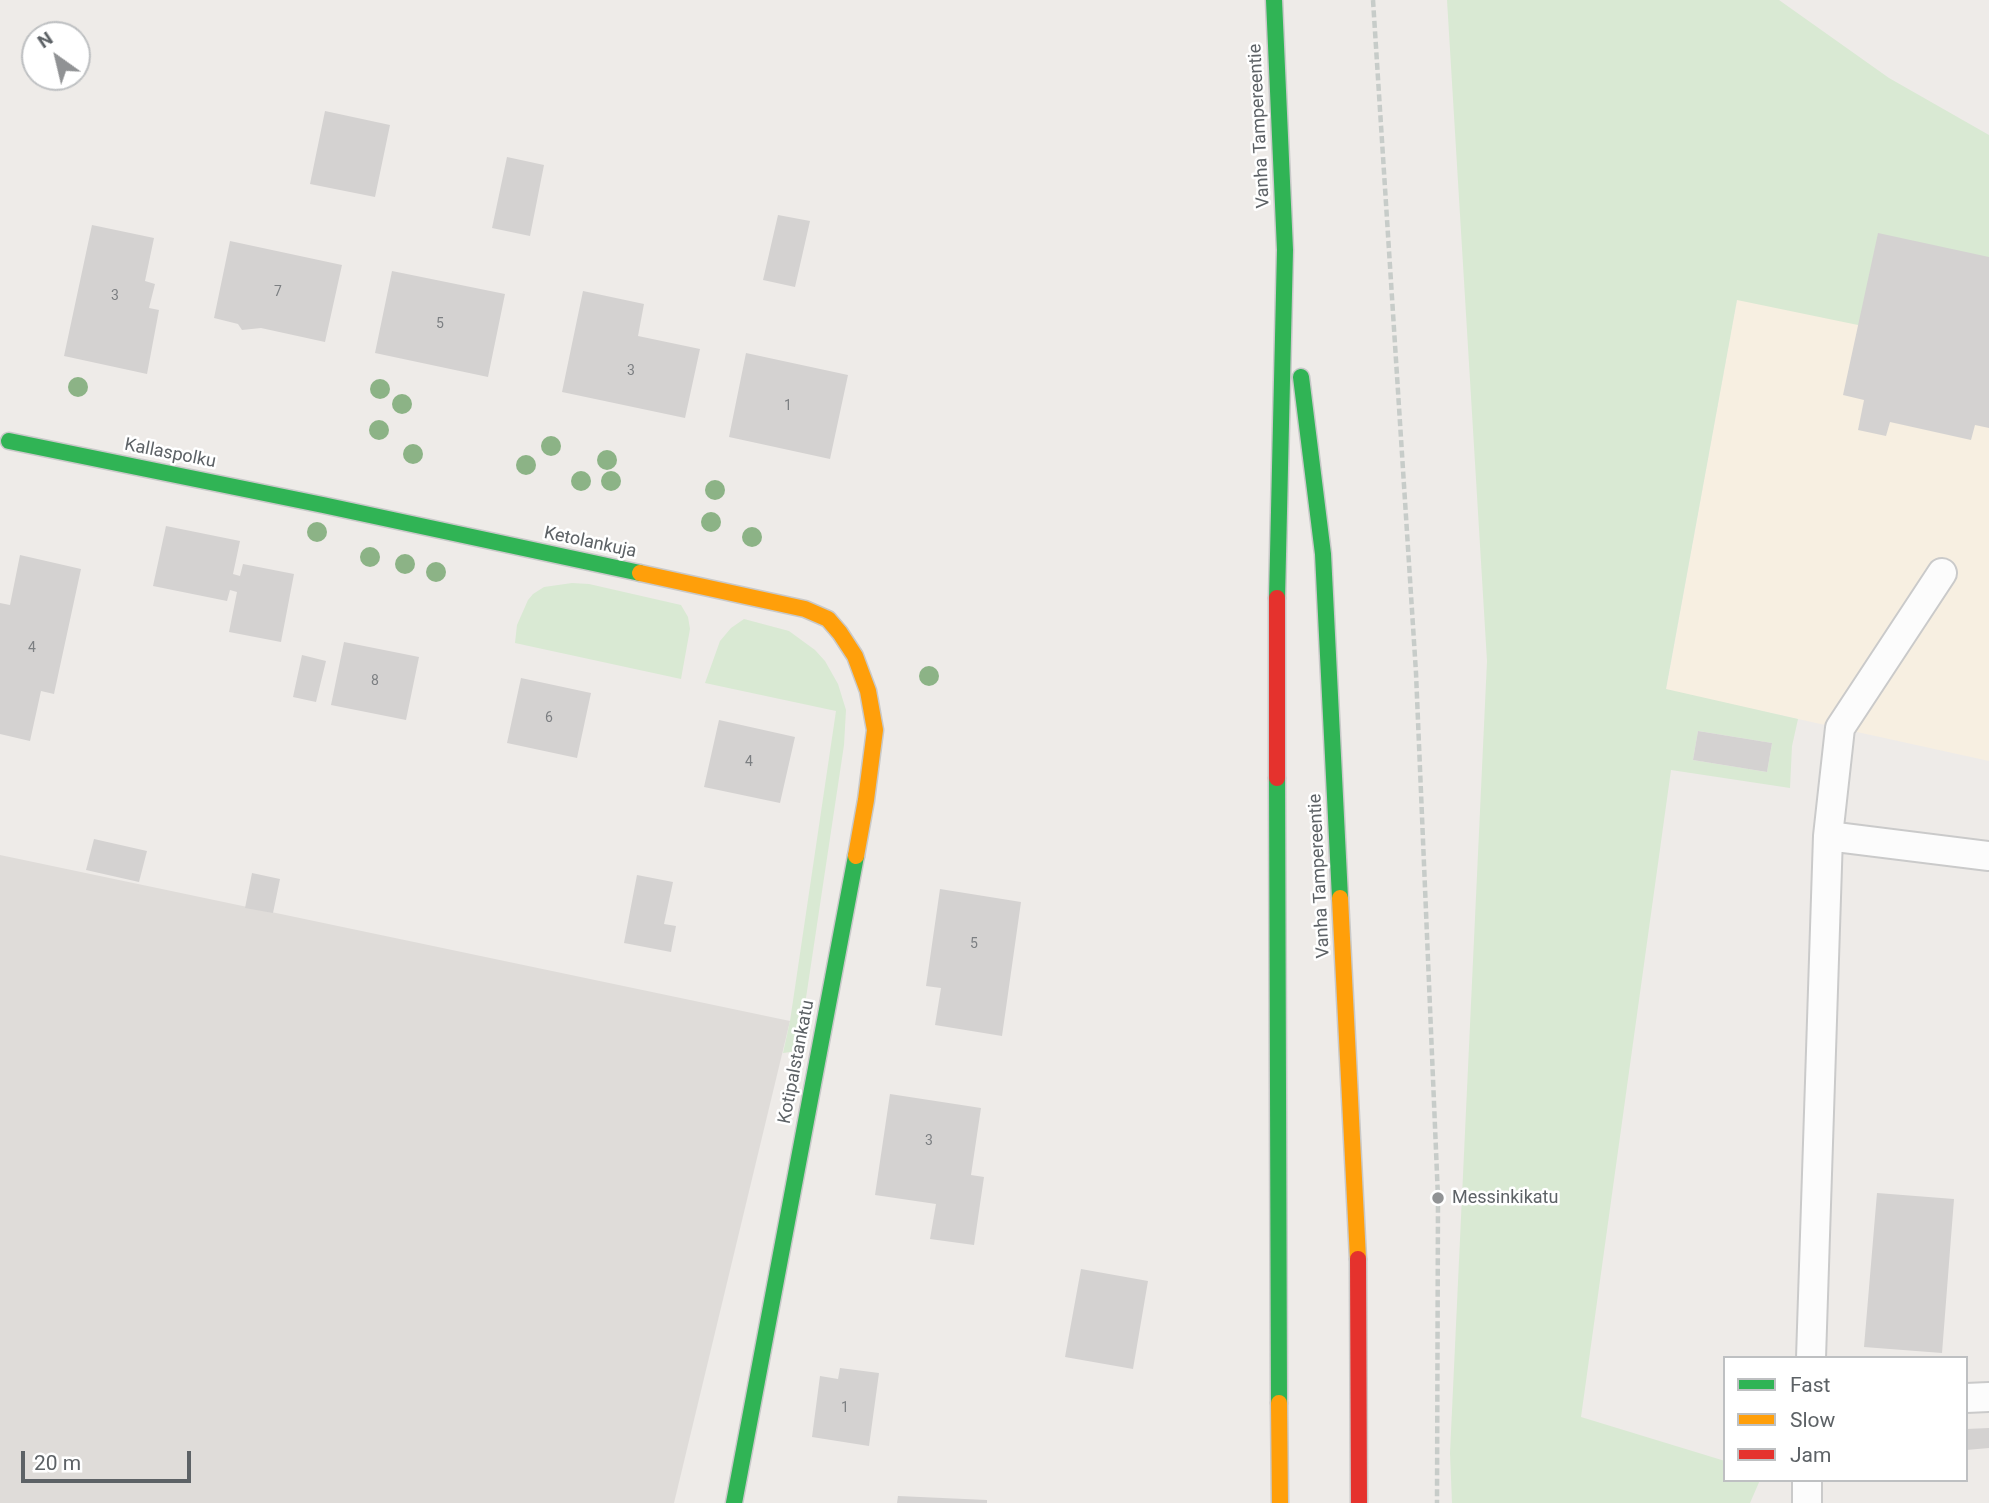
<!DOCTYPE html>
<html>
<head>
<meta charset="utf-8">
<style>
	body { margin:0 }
	#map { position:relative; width:1989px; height:1503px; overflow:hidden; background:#eeebe8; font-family:Roboto,sans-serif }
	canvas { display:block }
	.legend { position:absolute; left:1723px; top:1356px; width:245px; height:126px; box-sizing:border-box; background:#fff; border:2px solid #bec0c2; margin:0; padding:9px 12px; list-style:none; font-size:21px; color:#5d6266 }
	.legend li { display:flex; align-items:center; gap:14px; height:35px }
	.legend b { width:35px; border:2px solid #bec0c2 }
	.north { position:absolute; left:21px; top:21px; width:70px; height:70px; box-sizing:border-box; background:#fff; border:2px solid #bec0c2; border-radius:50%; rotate:326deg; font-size:19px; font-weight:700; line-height:28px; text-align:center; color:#5d6266 }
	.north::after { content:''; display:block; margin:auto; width:24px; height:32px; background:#909294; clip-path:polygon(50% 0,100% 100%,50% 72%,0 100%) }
	.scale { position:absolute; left:21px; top:1451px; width:170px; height:32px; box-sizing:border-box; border:4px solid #5d6266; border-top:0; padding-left:9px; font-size:21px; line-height:24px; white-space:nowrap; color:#5d6266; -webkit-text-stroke:5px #fff; paint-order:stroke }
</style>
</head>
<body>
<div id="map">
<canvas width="1989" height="1503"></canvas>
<ul class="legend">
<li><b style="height:9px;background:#30b455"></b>Fast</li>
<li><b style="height:9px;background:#ff9f0a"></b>Slow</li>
<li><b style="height:9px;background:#e5322d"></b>Jam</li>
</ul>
<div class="north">N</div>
<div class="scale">20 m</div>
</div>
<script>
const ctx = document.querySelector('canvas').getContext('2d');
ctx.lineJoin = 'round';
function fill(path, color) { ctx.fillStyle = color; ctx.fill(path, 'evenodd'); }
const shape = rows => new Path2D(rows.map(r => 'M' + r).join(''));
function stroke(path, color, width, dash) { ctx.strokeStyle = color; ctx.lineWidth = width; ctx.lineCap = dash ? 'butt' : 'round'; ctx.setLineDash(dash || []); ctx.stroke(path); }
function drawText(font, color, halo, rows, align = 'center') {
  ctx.font = font + ' Roboto,sans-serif'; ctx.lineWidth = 5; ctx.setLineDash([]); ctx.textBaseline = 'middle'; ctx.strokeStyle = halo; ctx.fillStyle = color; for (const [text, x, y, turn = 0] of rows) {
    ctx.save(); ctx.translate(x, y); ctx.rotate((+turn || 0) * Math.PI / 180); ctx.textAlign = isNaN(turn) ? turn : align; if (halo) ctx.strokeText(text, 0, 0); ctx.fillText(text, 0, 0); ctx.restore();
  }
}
fill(shape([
	[1989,257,1989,761,1666,690,1737,299,1858,324]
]), '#f7efe1');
fill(shape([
	[0,855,790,1021,674,1503,0,1503]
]), '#dfdcd9');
fill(shape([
	[1447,0,1779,0,1889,78,1989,135,1989,257,1858,325,1737,300,1666,689,1798,719,1792,746,1790,788,1671,770,1581,1417,1725,1461,1725,1480,1760,1480,1750,1503,1452,1503,1450,1453,1487,661],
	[1698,731,1772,743,1767,772,1693,760],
	[572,583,589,584,681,605,688,617,690,629,681,679,515,643,517,625,528,600,533,594,544,587],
	[744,619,789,631,815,650,825,661,838,684,846,710,844,745,798,1051,783,1053,790,1021,836,711,705,683,720,641,731,628]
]), '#d9e9d3');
fill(shape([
	[325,111,390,125,375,197,310,184],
	[507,157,544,165,530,236,492,228],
	[778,215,810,221,795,287,763,280],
	[92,225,154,238,145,281,155,284,149,308,159,310,147,374,64,356],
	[1878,233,1989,257,1989,428,1975,425,1971,440,1890,422,1886,436,1858,430,1864,400,1843,395],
	[230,241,342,265,325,342,261,328,242,330,238,324,214,318],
	[392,271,505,294,488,377,375,353],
	[583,291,644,304,638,336,700,349,685,418,562,392],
	[746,353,848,375,830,459,729,437],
	[166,526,240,541,233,574,240,576,243,564,294,574,281,642,229,632,237,592,230,590,227,601,153,586],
	[20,555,81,569,54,694,41,691,30,741,0,734,0,603,10,605],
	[344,642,419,657,406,720,331,705],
	[302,655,326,661,316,702,293,697],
	[521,678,591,693,577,758,507,743],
	[719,720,795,737,780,803,704,787],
	[1698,731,1772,743,1767,772,1693,760],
	[94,839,147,851,139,882,86,870],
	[252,873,280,879,273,913,245,908],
	[637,875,673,882,664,924,676,926,671,952,624,943],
	[940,889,1021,902,1002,1036,935,1025,941,988,926,986],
	[890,1094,981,1108,971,1175,984,1177,974,1245,930,1239,936,1204,875,1195],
	[1877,1193,1954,1199,1942,1353,1864,1347],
	[1081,1269,1148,1281,1133,1369,1065,1357],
	[840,1368,879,1373,869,1446,812,1437,820,1376,838,1379],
	[1989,1428,1989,1448,1966,1450,1966,1429],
	[898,1496,987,1500,987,1503,897,1503]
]), '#d4d2d1');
const lane = shape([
	[1828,836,1989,856],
	[1811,1358,1828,836,1840,728,1942,573],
	[1966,1398,1989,1397],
	[1807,1503,1807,1480]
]);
const fast = shape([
	[1274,0,1285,250,1277,598],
	[1301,377,1323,554,1340,898],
	[9,441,323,505,640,573],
	[1277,778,1279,1403],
	[734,1503,856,856]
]);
const slow = shape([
	[640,573,805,609,828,619,840,633,855,656,868,691,875,730,866,800,856,856],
	[1340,898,1358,1259],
	[1279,1403,1280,1503]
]);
const jam = shape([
	[1277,598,1277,778],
	[1358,1259,1359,1503]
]);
stroke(lane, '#cacaca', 32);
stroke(fast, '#c9c9c9', 19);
stroke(slow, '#c9c9c9', 19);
stroke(jam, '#c9c9c9', 19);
stroke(shape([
	[1373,0,1416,673,1438,1198,1437,1503]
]), '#c7ccc9', 4.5, [7, 3.5]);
stroke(lane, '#fcfcfc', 28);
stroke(fast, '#30b455', 16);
stroke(slow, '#ff9f0a', 16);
stroke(jam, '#e5322d', 16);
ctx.fillStyle = '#8cb386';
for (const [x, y] of [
	[78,387],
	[380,389],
	[402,404],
	[379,430],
	[551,446],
	[413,454],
	[607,460],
	[526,465],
	[581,481],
	[611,481],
	[715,490],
	[711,522],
	[317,532],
	[752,537],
	[370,557],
	[405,564],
	[436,572],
	[929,676]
]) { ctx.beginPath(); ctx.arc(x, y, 10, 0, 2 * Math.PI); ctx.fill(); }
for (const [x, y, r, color] of [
	[1438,1198,7,"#909294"]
]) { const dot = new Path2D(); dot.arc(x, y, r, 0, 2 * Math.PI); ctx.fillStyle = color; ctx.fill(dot); stroke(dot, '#fff', 2.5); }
drawText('14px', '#7c7f82', null, [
	["7",278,292],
	["3",115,296],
	["5",440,324],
	["3",631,371],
	["1",788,406],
	["4",32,648],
	["8",375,681],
	["6",549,718],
	["4",749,762],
	["5",974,944],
	["3",929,1141],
	["1",845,1408]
]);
drawText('18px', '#5d6266', '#fff', [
	["Vanha Tampereentie",1260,126,-93],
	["Kallaspolku",170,454,11],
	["Ketolankuja",590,543,12],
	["Vanha Tampereentie",1320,876,-93],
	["Kotipalstankatu",797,1062,-79]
]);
drawText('18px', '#5d6266', '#fff', [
	["Messinkikatu",1452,1198]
], 'left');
</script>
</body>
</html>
